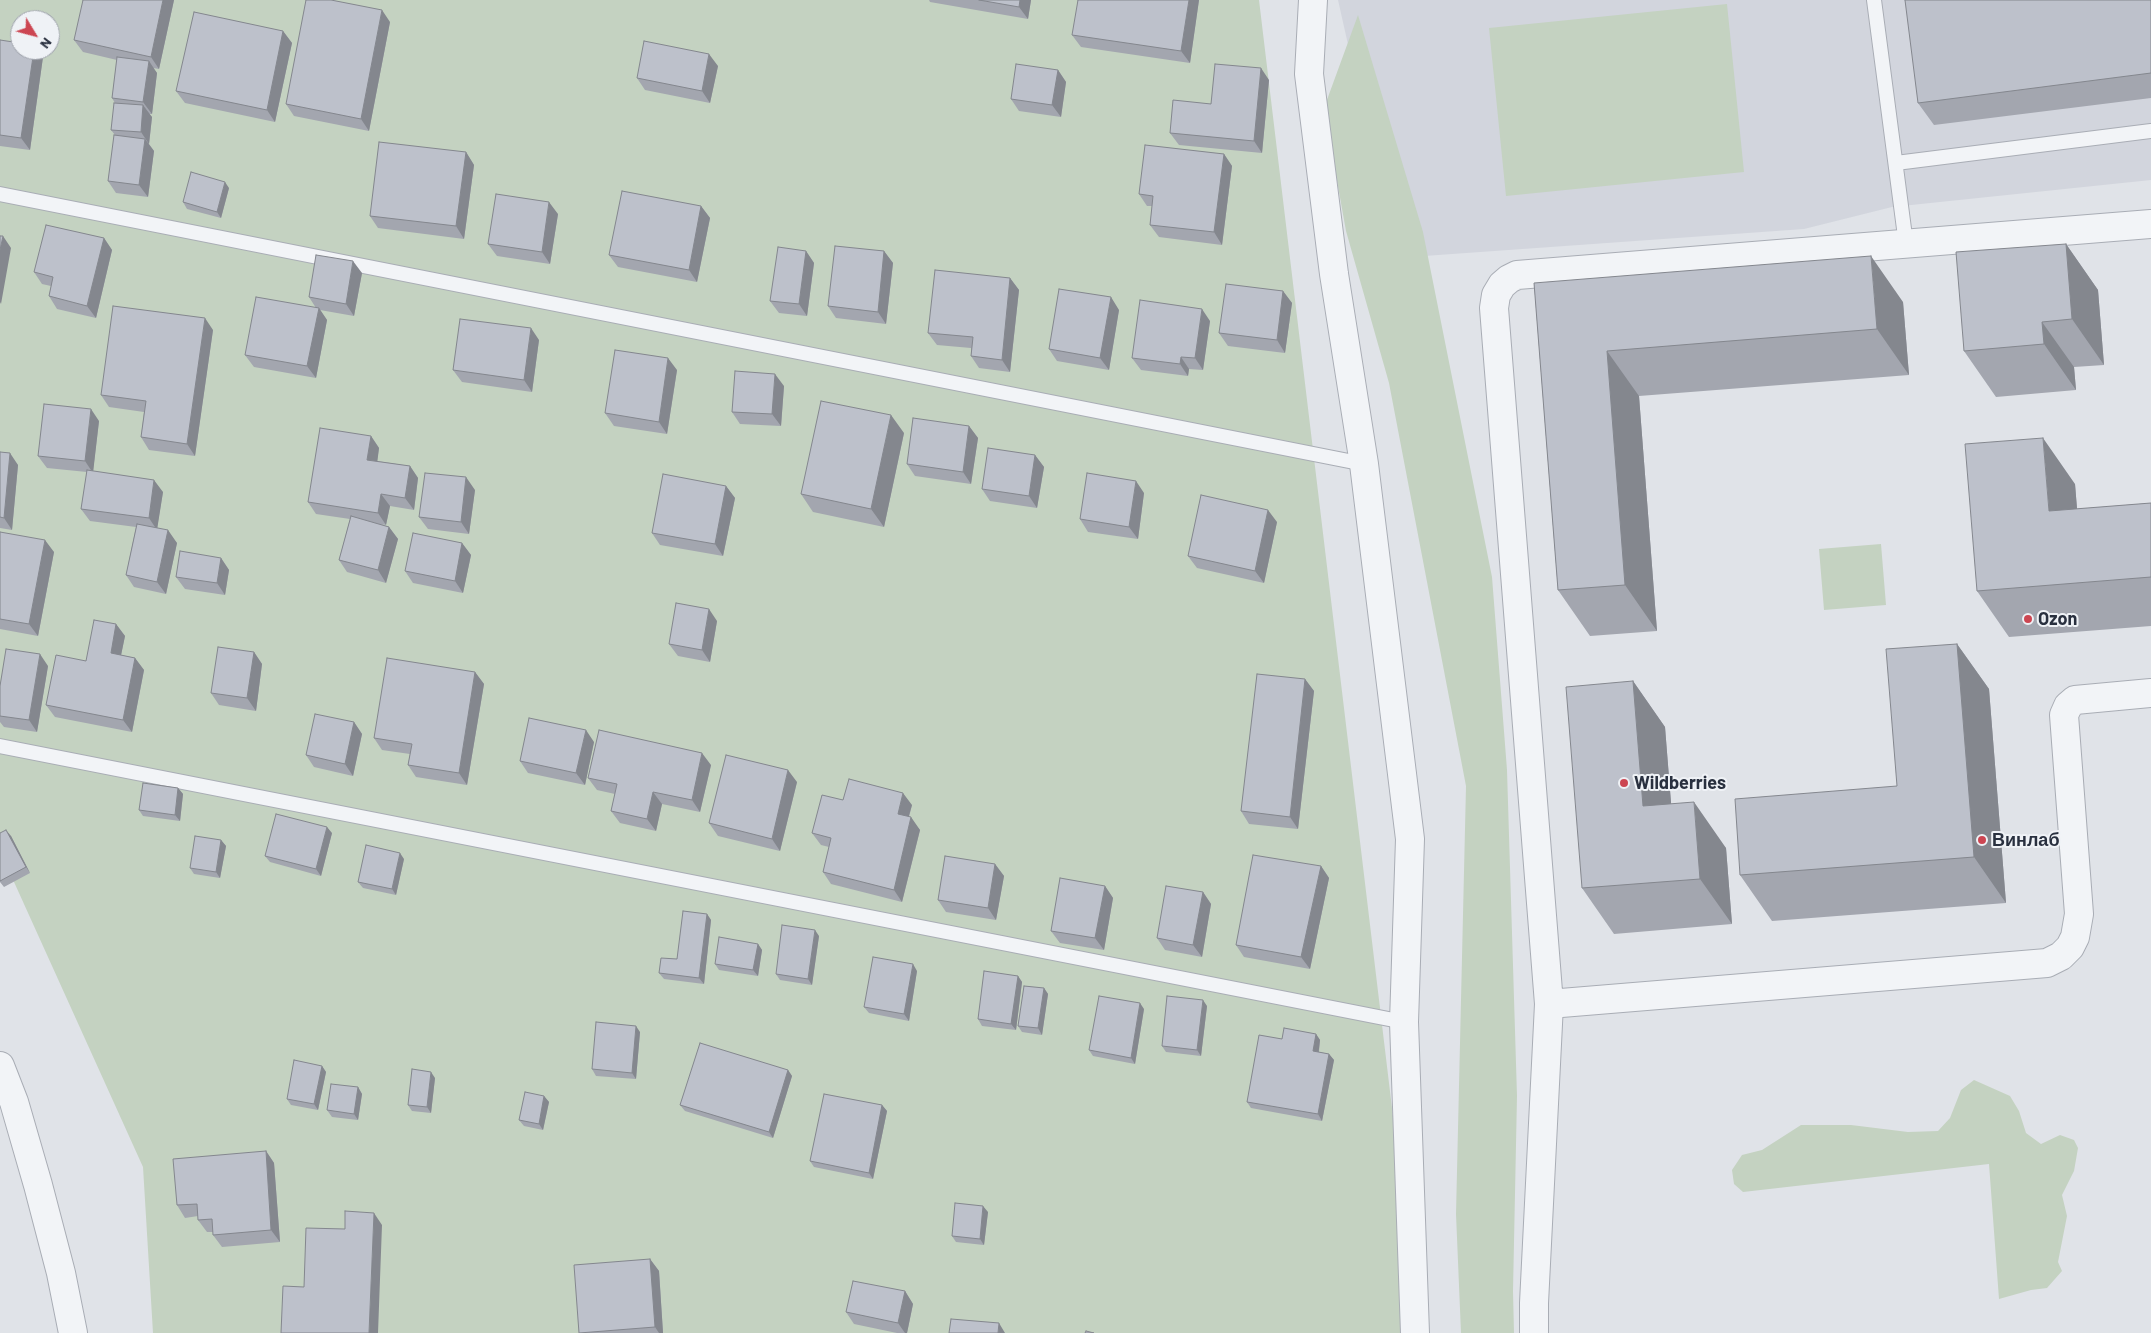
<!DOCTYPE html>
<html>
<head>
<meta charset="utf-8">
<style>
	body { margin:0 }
	#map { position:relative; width:2151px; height:1333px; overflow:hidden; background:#e0e3e8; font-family:Barlow,sans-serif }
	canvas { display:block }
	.north { position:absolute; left:10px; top:10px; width:50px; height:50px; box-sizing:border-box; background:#eff2f6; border:1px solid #a0a4ad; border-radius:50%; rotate:127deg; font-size:14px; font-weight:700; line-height:20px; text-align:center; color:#29303f }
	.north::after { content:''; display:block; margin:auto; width:18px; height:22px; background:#cc4652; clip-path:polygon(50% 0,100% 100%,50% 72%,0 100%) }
</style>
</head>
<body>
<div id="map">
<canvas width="2151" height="1333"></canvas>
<div class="north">N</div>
</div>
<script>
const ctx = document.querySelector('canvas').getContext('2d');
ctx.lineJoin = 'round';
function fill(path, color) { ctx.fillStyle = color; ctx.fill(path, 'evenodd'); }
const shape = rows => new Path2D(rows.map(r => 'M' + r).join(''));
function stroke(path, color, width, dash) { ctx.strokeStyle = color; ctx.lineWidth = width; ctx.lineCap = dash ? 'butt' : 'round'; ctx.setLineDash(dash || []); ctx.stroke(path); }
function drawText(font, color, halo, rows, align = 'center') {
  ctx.font = font + ' Barlow,sans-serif'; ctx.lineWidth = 4; ctx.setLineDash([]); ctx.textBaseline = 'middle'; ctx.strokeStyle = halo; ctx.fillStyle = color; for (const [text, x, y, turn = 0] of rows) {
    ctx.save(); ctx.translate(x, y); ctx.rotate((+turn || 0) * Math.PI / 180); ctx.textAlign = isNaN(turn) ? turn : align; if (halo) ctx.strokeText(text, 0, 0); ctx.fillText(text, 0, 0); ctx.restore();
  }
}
fill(shape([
	[1338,0,2151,0,2151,180,1892,207,1804,229,1396,258]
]), '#d2d5dd');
fill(shape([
	[0,0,1259,0,1419,1333,153,1333,143,1167,0,851],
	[20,20,50,20,50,50,20,50],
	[1727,4,1744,172,1506,196,1489,28],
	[1358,15,1423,232,1492,577,1507,770,1517,1096,1513,1291,1514,1333,1461,1333,1456,1214,1466,786,1389,383,1346,231,1324,108],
	[1881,544,1886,605,1824,610,1819,549],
	[1974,1080,2010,1096,2019,1111,2026,1133,2041,1144,2060,1135,2074,1140,2078,1148,2074,1171,2062,1195,2067,1216,2058,1262,2062,1271,2047,1288,2031,1290,1999,1299,1989,1164,1743,1192,1734,1184,1732,1170,1742,1155,1762,1150,1801,1125,1851,1125,1908,1132,1938,1131,1950,1118,1961,1090]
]), '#c4d2c1');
const lane = shape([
	[1874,0,1906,244],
	[1896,163,2151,131],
	[0,194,1364,464],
	[0,746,1404,1022]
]);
const street = shape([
	[1313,0,1309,74,1334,274,1364,464,1410,839,1404,1022,1415,1333],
	[1549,1004,2047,963,2061,956,2070,947,2075,937,2079,914,2064,715,2068,706,2075,700,2151,693],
	[0,1066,14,1102,38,1185,61,1273,73,1333],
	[1534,1333,1534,1303,1549,1004,1494,308,1496,295,1502,285,1509,279,1517,275,2151,224]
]);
stroke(lane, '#a9adb5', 16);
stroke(street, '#a9adb5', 30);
stroke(lane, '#f2f4f7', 14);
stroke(street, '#f2f4f7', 28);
fill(shape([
	[174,0,159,69,153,68,157,73,152,114,149,114,152,117,149,144,154,151,148,197,116,193,108,181,115,135,111,130,115,103,112,98,117,60,83,52,74,40],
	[929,0,1031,0,1028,19,930,2],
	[1199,0,1190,63,1081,47,1072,35],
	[2151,0,2151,98,1934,125,1918,103],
	[390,22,369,131,294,116,286,104],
	[283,31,292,43,275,122,185,103,176,91],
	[0,40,43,57,30,150,0,146],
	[718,66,710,103,645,90,637,78],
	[1058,70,1066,82,1061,117,1019,111,1011,99],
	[1269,80,1262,153,1179,145,1170,133,1211,104],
	[466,152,474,165,464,239,378,228,370,216],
	[1224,154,1232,166,1222,245,1159,237,1150,225,1152,206,1147,206,1139,194],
	[229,188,221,218,187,209,183,202],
	[701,206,710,218,697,282,618,267,609,255],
	[558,214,550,264,497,256,488,244],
	[104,238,112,250,96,318,57,309,49,296,51,286,42,284,34,272],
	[2066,244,2098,290,2104,365,2074,367,2076,390,1996,397,1964,351],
	[806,251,814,263,807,316,779,313,770,301],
	[884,251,893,263,886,324,836,318,828,306],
	[362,273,354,316,320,310,327,320,316,378,254,367,245,355,316,308,309,297],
	[1010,278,1019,290,1010,372,979,368,971,356,971,348,937,345,928,333],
	[1534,283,1903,302,1909,375,1639,396,1657,631,1590,636,1558,590],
	[1283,291,1292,303,1285,353,1228,346,1219,333],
	[1119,310,1109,370,1057,361,1049,349],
	[1210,321,1203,370,1189,369,1188,376,1141,370,1132,358],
	[213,330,195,456,149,450,141,437,144,412,109,407,101,395],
	[539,340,532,392,462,382,453,370],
	[677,370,667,434,614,426,605,413],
	[784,386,781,426,740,424,732,412],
	[99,421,93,471,163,492,157,528,177,543,166,594,134,587,126,575,136,527,90,521,81,509,87,472,47,468,38,456],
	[969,426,978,438,971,484,915,476,907,464],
	[904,433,884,527,813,512,801,494],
	[371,436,379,448,377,461,410,466,418,478,414,510,390,506,386,525,381,524,389,527,398,539,386,583,347,572,339,560,350,519,316,514,308,502],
	[0,452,18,465,12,530,0,528],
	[1035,455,1044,467,1037,508,990,501,982,489],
	[2075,484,2077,509,2151,503,2151,626,2009,637,1977,591],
	[726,486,735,498,723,556,660,545,652,533],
	[475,490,469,534,428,529,419,517],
	[1144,493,1138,539,1088,532,1080,519],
	[1277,522,1264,583,1197,568,1188,556],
	[0,532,54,552,38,636,0,629],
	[462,543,471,555,463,593,413,583,405,571],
	[221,558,229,570,225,595,185,589,176,577],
	[717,621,710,662,678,656,669,644],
	[116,624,125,636,121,655,135,658,144,670,132,732,55,717,46,705,86,661],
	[1957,644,1989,689,2006,903,1772,921,1740,875,1897,786],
	[254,652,262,664,256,711,219,705,211,693],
	[48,666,37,732,4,727,0,722,0,686],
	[475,672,484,684,467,785,416,777,408,765,410,754,382,750,374,738],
	[1305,679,1314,691,1298,829,1249,824,1241,811],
	[1633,681,1665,727,1671,804,1726,848,1732,924,1614,934,1582,888],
	[354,722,362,734,353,776,314,767,306,755],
	[594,742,585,785,528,773,520,761],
	[711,765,700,812,662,804,656,831,620,823,611,811,615,794,597,790,588,778],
	[797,782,780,851,718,836,709,823],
	[178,788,183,794,180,821,143,816,139,810],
	[843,800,912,805,909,817,920,830,902,902,831,884,823,872,829,847,821,845,812,833],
	[0,833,11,836,30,873,4,887,0,882],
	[332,833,321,876,270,862,265,856],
	[221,840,226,846,220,878,194,874,190,868],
	[404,859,396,895,363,888,358,882],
	[995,864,1004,876,996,920,946,912,938,900],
	[1321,866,1329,878,1310,969,1244,957,1236,945],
	[1105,886,1113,898,1104,950,1060,943,1051,931],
	[1203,892,1211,904,1202,957,1165,950,1157,938],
	[707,914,711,920,704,984,664,979,659,973,677,959],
	[819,936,812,985,780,980,776,974],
	[758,944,762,950,758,976,719,970,715,964],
	[917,971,909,1021,869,1013,864,1007],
	[1018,976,1022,982,1016,1030,982,1026,978,1019],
	[1044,988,1048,994,1042,1035,1022,1032,1018,1026],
	[1207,1006,1201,1056,1166,1052,1162,1046],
	[1144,1009,1135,1064,1093,1056,1089,1050],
	[640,1032,636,1079,596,1076,592,1069],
	[1316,1034,1320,1040,1319,1052,1329,1054,1334,1060,1322,1121,1251,1108,1247,1102,1282,1039],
	[322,1066,326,1072,318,1110,291,1105,287,1099],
	[788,1070,792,1076,773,1138,685,1111,680,1105],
	[435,1078,431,1113,412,1111,408,1105],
	[358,1087,362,1094,358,1120,332,1117,327,1110],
	[544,1096,549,1102,543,1130,524,1126,519,1120],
	[882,1105,887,1111,873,1179,814,1167,810,1161],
	[266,1151,274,1163,280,1242,222,1247,213,1235,213,1232,207,1232,198,1220,198,1216,185,1218,177,1205],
	[988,1212,984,1245,956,1242,952,1236],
	[650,1259,659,1271,663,1333,579,1333],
	[905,1291,913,1304,907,1333,897,1333,854,1324,846,1312]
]), '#a3a6af');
fill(shape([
	[163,0,174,0,159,69,151,57],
	[1020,0,1031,0,1028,19,1019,7],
	[1189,0,1199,0,1190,63,1181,51],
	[382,10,390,22,369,131,361,119],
	[283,31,292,43,275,122,267,110],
	[34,50,38,50,43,57,30,150,21,138],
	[709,54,718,66,710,103,702,91],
	[149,61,157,73,152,114,143,102],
	[1261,68,1269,80,1262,153,1254,141],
	[1058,70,1066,82,1061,117,1052,105],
	[143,105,152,117,149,144,141,132],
	[145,139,154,151,148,197,139,185],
	[466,152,474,165,464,239,456,226],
	[1224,154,1232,166,1222,245,1214,232],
	[225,182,229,188,221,218,217,212],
	[549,202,558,214,550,264,542,252],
	[701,206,710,218,697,282,689,270],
	[3,236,11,248,1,304,0,302,0,250],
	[104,238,112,250,96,318,87,306],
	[2066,244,2098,290,2104,365,2072,319],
	[806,251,814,263,807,316,799,304],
	[884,251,893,263,886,324,878,312],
	[1871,256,1903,302,1909,375,1877,329],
	[353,261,362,273,354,316,346,304],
	[1010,278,1019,290,1010,372,1002,360],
	[1283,291,1292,303,1285,353,1277,340],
	[1111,297,1119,310,1109,370,1100,358],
	[319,308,327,320,316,378,307,366],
	[1202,309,1210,321,1203,370,1195,358],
	[205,318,213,330,195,456,187,444],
	[2042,322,2074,367,2076,390,2044,344],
	[531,328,539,340,532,392,524,380],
	[1607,351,1639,396,1657,631,1625,585],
	[1181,357,1189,369,1188,376,1180,364],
	[668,358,677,370,667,434,659,422],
	[775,374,784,386,781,426,772,414],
	[91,409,99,421,93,473,85,461],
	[891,415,904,433,884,527,871,509],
	[969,426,978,438,971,484,963,472],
	[371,436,379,448,376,472,367,460],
	[2043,438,2075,484,2081,557,2049,511],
	[10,453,18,465,12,530,4,518],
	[1035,455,1044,467,1037,508,1029,496],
	[410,466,418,478,414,510,405,498],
	[466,477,475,490,469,534,461,522],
	[154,480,163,492,157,530,149,518],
	[1136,481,1144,493,1138,539,1129,527],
	[726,486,735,498,723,556,715,544],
	[381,494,390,506,386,525,378,513],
	[1268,510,1277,522,1264,583,1255,571],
	[389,527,398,539,386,583,378,570],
	[168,530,177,543,166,594,157,582],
	[45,540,54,552,38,636,29,624],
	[462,543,471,555,463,593,455,581],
	[221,558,229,570,225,595,217,583],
	[709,609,717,621,710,662,702,650],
	[116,624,125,636,119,665,111,653],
	[1957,644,1989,689,2006,903,1974,857],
	[254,652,262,664,256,711,247,698],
	[40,654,48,666,37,732,29,720],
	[135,658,144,670,132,732,123,720],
	[475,672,484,684,467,785,459,773],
	[1305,679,1314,691,1298,829,1290,817],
	[1633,681,1665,727,1675,852,1643,806],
	[354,722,362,734,353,776,345,764],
	[586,730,594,742,585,785,576,773],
	[702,753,711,765,700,812,692,800],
	[788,770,797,782,780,851,772,839],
	[178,788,183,794,180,821,175,815],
	[653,792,662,804,656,831,647,819],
	[903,793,912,805,906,826,898,814],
	[1694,802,1726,848,1732,924,1700,879],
	[911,817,920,830,902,902,894,890],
	[327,827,332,833,321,876,316,869],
	[6,830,11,836,30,873,26,867],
	[221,840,226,846,220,878,216,872],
	[400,853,404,859,396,895,392,889],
	[995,864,1004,876,996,920,988,908],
	[1321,866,1329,878,1310,969,1301,957],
	[1105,886,1113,898,1104,950,1095,938],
	[1203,892,1211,904,1202,957,1193,945],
	[707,914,711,920,704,984,699,978],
	[815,930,819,936,812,985,808,979],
	[758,944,762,950,758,976,753,970],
	[913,964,917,971,909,1021,904,1014],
	[1018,976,1022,982,1016,1030,1011,1024],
	[1044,988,1048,994,1042,1035,1038,1028],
	[1203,1000,1207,1006,1201,1056,1197,1050],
	[1140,1003,1144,1009,1135,1064,1131,1058],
	[636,1026,640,1032,636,1079,632,1073],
	[1316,1034,1320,1040,1318,1057,1313,1051],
	[1329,1054,1334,1060,1322,1121,1318,1114],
	[322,1066,326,1072,318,1110,314,1104],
	[788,1070,792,1076,773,1138,769,1132],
	[431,1072,435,1078,431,1113,427,1107],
	[358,1087,362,1094,358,1120,354,1114],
	[544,1096,549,1102,543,1130,539,1124],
	[882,1105,887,1111,873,1179,869,1173],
	[266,1151,274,1163,280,1242,271,1230],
	[983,1206,988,1212,984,1245,980,1239],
	[374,1213,382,1225,378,1333,369,1333],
	[650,1259,659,1271,663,1333,659,1333,655,1327],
	[905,1291,913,1304,907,1333,905,1333,898,1323],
	[999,1323,1005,1333,998,1333]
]), '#84878e');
const building = shape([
	[83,0,163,0,151,57,74,40,83,0],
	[306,0,331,0,382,10,361,119,286,104,306,0],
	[979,0,1020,0,1019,7,979,0],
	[1078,0,1189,0,1181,51,1072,35,1078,0],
	[1905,0,2151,0,2151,73,1918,103,1905,0],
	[194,12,283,31,267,110,176,91,194,12],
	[0,40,20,43,20,50,34,50,21,138,0,135,0,40],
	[644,41,709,54,702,91,637,78,644,41],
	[117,57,149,61,143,102,112,98,117,57],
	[1016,64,1058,70,1052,105,1011,99,1016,64],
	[1215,64,1261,68,1254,141,1170,133,1173,100,1211,104,1215,64],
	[114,103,143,105,141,132,111,130,114,103],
	[114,135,145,139,139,185,108,181,114,135],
	[379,142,466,152,456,226,370,216,379,142],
	[1145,145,1224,154,1214,232,1150,225,1153,196,1139,194,1145,145],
	[191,172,225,182,217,212,183,202,191,172],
	[622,191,701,206,689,270,609,255,622,191],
	[496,194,549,202,542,252,488,244,496,194],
	[46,225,104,238,87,306,49,296,53,277,34,272,46,225],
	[0,236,3,236,0,250,0,236],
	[2066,244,2072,319,2042,322,2044,344,1964,351,1956,252,2066,244],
	[835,246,884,251,878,312,828,306,835,246],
	[778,247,806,251,799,304,770,301,778,247],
	[316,255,353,261,346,304,309,297,316,255],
	[1871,256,1877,329,1607,351,1625,585,1558,590,1534,283,1871,256],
	[935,270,1010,278,1002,360,971,356,973,337,928,333,935,270],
	[1226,284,1283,291,1277,340,1219,333,1226,284],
	[1059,289,1111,297,1100,358,1049,349,1059,289],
	[256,297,319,308,307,366,245,355,256,297],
	[1140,300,1202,309,1195,358,1181,357,1180,364,1132,358,1140,300],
	[113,306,205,318,187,444,141,437,146,401,101,395,113,306],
	[460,319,531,328,524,380,453,370,460,319],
	[615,350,668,358,659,422,605,413,615,350],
	[735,371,775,374,772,414,732,412,735,371],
	[821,401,891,415,871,509,801,494,821,401],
	[44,404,91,409,85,461,38,456,44,404],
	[913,418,969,426,963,472,907,464,913,418],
	[320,428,371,436,367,460,410,466,405,498,381,494,378,513,308,502,320,428],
	[2043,438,2049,511,2151,503,2151,577,1977,591,1965,444,2043,438],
	[988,448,1035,455,1029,496,982,489,988,448],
	[0,452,10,453,4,518,0,517,0,452],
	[87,470,154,480,149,518,81,509,87,470],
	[425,473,466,477,461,522,419,517,425,473],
	[1087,473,1136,481,1129,527,1080,519,1087,473],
	[663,474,726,486,715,544,652,533,663,474],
	[1201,495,1268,510,1255,571,1188,556,1201,495],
	[351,516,389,527,378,570,339,560,351,516],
	[137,524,168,530,157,582,126,575,137,524],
	[0,532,45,540,29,624,0,619,0,532],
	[413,533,462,543,455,581,405,571,413,533],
	[180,551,221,558,217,583,176,577,180,551],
	[676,603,709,609,702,650,669,644,676,603],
	[94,620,116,624,111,653,135,658,123,720,46,705,56,655,86,661,94,620],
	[1957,644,1974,857,1740,875,1735,799,1897,786,1886,649,1957,644],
	[218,647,254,652,247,698,211,693,218,647],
	[6,649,40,654,29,720,0,716,0,686,6,649],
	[387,658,475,672,459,773,408,765,412,744,374,738,387,658],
	[1257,674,1305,679,1290,817,1241,811,1257,674],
	[1633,681,1643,806,1694,802,1700,879,1582,888,1566,687,1633,681],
	[315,714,354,722,345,764,306,755,315,714],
	[529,718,586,730,576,773,520,761,529,718],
	[599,730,702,753,692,800,653,792,647,819,611,811,617,784,588,778,599,730],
	[726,755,788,770,772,839,709,823,726,755],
	[849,779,903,793,898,814,911,817,894,890,823,872,831,838,812,833,822,795,843,800,849,779],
	[143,783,178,788,175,815,139,810,143,783],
	[276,814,327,827,316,869,265,856,276,814],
	[6,830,26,867,0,881,0,833,6,830],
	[195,836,221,840,216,872,190,868,195,836],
	[366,845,400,853,392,889,358,882,366,845],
	[1253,855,1321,866,1301,957,1236,945,1253,855],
	[945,856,995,864,988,908,938,900,945,856],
	[1060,878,1105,886,1095,938,1051,931,1060,878],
	[1166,886,1203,892,1193,945,1157,938,1166,886],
	[683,911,707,914,699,978,659,973,661,958,677,959,683,911],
	[782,925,815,930,808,979,776,974,782,925],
	[719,937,758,944,753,970,715,964,719,937],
	[873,957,913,964,904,1014,864,1007,873,957],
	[984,971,1018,976,1011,1024,978,1019,984,971],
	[1024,986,1044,988,1038,1028,1018,1026,1024,986],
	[1099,996,1140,1003,1131,1058,1089,1050,1099,996],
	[1167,996,1203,1000,1197,1050,1162,1046,1167,996],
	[596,1022,636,1026,632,1073,592,1069,596,1022],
	[1284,1028,1316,1034,1313,1051,1329,1054,1318,1114,1247,1102,1259,1035,1282,1039,1284,1028],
	[700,1043,788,1070,769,1132,680,1105,700,1043],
	[294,1060,322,1066,314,1104,287,1099,294,1060],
	[412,1069,431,1072,427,1107,408,1105,412,1069],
	[331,1084,358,1087,354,1114,327,1110,331,1084],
	[525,1092,544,1096,539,1124,519,1120,525,1092],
	[824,1094,882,1105,869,1173,810,1161,824,1094],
	[266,1151,271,1230,213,1235,212,1219,198,1220,197,1204,177,1205,173,1159,266,1151],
	[955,1203,983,1206,980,1239,952,1236,955,1203],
	[345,1211,374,1213,369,1333,281,1333,283,1286,304,1287,306,1228,345,1229,345,1211],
	[650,1259,655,1327,579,1333,574,1265,650,1259],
	[853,1281,905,1291,898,1323,846,1312,853,1281],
	[951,1319,999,1323,998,1333,949,1333,951,1319],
	[1086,1331,1094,1333,1085,1333,1086,1331]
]);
fill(building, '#bdc1cb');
stroke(building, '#84878e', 1);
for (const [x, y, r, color] of [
	[2028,619,5,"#cc4652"],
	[1624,783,5,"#cc4652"],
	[1982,840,5,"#cc4652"]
]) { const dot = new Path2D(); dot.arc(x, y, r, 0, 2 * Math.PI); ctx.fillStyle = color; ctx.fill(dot); stroke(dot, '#eff2f6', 2); }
drawText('bold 18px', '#29303f', '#eff2f6', [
	["Ozon",2038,619],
	["Wildberries",1634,783],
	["Винлаб",1992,840]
], 'left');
</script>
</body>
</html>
